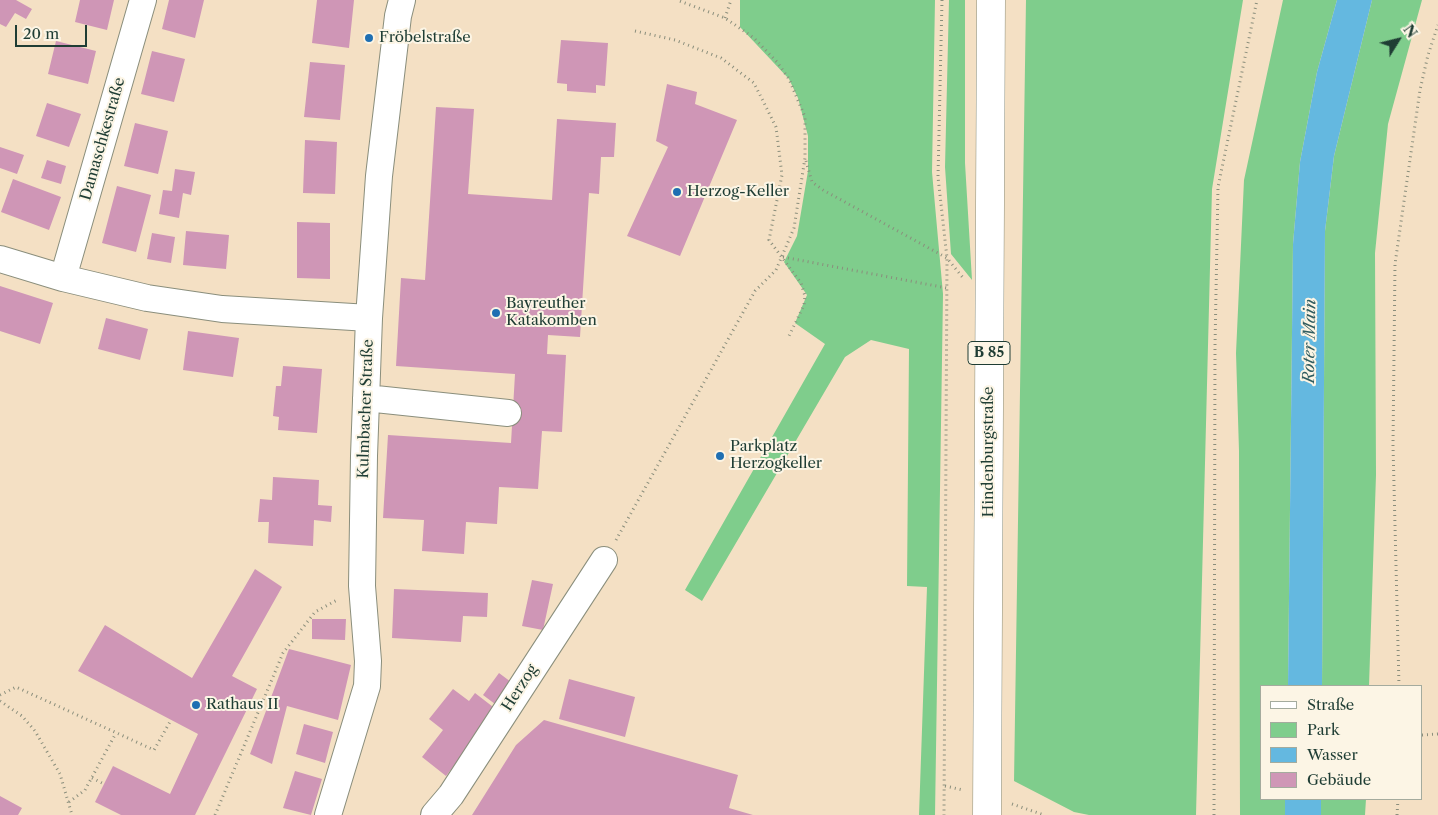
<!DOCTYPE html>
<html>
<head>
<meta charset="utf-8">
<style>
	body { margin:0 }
	#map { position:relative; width:1438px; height:815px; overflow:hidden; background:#f4e0c4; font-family:"Libre Caslon Text",serif }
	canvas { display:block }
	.legend { position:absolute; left:1260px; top:685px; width:162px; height:115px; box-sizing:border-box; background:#fcf5e5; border:1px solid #a4ab9e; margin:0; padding:6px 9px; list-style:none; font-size:15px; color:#1f3d34 }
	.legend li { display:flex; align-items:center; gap:10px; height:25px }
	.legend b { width:25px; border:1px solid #a4ab9e }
	.north { position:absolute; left:1373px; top:15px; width:50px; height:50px; -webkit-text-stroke:4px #fcf5e5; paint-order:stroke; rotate:54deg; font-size:14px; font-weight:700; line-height:20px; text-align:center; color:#1f3d34 }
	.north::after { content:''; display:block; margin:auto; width:18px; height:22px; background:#1f3d34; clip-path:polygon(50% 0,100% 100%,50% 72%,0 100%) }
	.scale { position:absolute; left:15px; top:25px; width:72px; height:22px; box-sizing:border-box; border:2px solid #1f3d34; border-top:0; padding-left:6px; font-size:15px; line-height:18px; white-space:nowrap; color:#1f3d34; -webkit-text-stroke:4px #fcf5e5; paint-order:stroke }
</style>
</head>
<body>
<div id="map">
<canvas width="1438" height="815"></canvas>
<ul class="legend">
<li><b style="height:6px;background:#fff"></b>Straße</li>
<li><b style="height:14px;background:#7fcd8c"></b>Park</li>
<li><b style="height:14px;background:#64b8e0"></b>Wasser</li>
<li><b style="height:14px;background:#cf96b6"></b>Gebäude</li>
</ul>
<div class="north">N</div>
<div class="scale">20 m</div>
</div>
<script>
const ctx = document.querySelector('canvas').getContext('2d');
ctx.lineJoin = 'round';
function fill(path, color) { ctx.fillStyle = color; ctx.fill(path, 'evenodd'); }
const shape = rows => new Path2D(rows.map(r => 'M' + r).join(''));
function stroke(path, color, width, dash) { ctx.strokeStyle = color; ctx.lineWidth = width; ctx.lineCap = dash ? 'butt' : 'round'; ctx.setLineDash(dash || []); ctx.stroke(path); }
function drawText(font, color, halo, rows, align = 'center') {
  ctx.font = font + ' "Libre Caslon Text",serif'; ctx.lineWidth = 4; ctx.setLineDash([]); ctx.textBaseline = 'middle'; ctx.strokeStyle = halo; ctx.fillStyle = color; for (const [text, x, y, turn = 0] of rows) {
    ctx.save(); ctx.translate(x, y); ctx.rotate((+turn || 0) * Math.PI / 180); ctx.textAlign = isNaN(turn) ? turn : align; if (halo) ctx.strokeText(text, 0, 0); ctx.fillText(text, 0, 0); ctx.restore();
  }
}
fill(shape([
	[740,0,935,0,932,172,943,294,935,815,919,815,927,587,907,586,909,349,871,340,845,357,702,601,685,590,825,344,795,323,807,295,784,262,797,236,808,171,808,136,798,98,789,79,740,27],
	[949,0,965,0,965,163,972,280,951,254,945,167],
	[1026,0,1243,0,1212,189,1196,815,1089,815,1074,812,1014,781],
	[1283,0,1337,0,1317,72,1300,162,1293,244,1288,686,1262,686,1262,799,1285,799,1285,815,1240,815,1239,451,1236,353,1244,180],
	[1372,0,1422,0,1388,124,1375,253,1376,475,1369,686,1322,686,1325,231,1334,156],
	[1321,799,1366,799,1365,815,1321,815]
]), '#7fcd8c');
fill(shape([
	[1337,0,1372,0,1334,156,1325,231,1322,686,1288,686,1293,244,1300,162,1317,72],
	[1285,799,1321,799,1321,815,1285,815]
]), '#64b8e0');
fill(shape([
	[0,0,16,0,32,9,26,19,15,13,6,27,0,24],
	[80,0,114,0,107,30,75,22],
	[169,0,204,0,195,38,162,29],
	[317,0,354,0,349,48,312,43],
	[561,40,608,43,605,86,596,85,596,93,567,91,567,84,557,83],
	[56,41,96,51,88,84,48,74],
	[152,51,185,59,174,102,141,94],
	[310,62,345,65,340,120,304,117],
	[667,84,697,92,695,104,737,120,680,256,627,236,668,147,656,141],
	[47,103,81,114,69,147,36,136],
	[436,107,474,109,468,194,552,200,557,119,616,123,614,157,601,157,599,194,589,193,580,337,548,335,547,354,566,355,562,432,542,431,538,489,499,487,497,524,466,522,464,554,422,551,424,520,383,518,388,435,511,443,515,374,396,366,401,278,425,280],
	[135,123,168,131,158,174,124,166],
	[305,140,337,142,335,194,303,193],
	[0,147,24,155,17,174,0,168],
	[47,160,66,166,61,184,41,178],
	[175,169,195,172,191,195,183,193,179,218,159,214,163,190,172,191],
	[13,179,61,197,49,230,1,212],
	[117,186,151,195,136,252,102,243],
	[297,222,330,223,330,279,297,278],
	[186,231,229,235,226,269,183,265],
	[152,233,175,237,171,263,147,259],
	[0,286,53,303,40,344,0,331],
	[106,318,148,329,140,360,98,349],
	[188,331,239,338,233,377,183,370],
	[283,366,322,369,317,433,278,430,279,417,273,416,276,386,281,386],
	[273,477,319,480,318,505,332,506,331,522,314,520,313,546,268,543,269,522,258,522,260,499,272,500],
	[255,569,282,587,232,676,257,689,195,815,121,815,95,802,113,766,170,794,198,734,78,671,105,625,192,678],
	[532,580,553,584,543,630,522,626],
	[394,589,488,593,487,617,463,616,461,642,392,638],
	[312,619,346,619,345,640,312,639],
	[289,649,351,665,338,720,287,706,272,764,250,754],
	[499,673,515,685,499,707,483,695],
	[569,679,635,697,625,737,559,719],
	[453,689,469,701,475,693,497,710,446,776,422,757,443,730,429,719],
	[544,720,738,775,729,808,753,815,472,815,516,745],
	[304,724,333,732,325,763,296,754],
	[295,771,322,779,311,815,283,808],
	[0,796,22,808,18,815,0,815]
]), '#cf96b6');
const minor = shape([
	[0,259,63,278,147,298,222,309,369,318],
	[63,278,143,0],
	[366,398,508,413],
	[328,815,367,686,368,661,362,586,364,456,369,318,379,176,398,16,402,0],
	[434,815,451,795,604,560]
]);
const major = shape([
	[987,815,991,0]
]);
stroke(minor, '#8a8e7c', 28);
stroke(major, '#8a8e7c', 29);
stroke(shape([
	[942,0,938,177,947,258,944,815],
	[725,18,731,0],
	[635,31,675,40,721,58,754,83,776,127,782,175,769,240,801,283,805,296,804,305,789,336],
	[806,161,812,182,823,190,947,258,964,279],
	[783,257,947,288],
	[616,540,755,291,776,270,794,228,805,158,805,117,789,79,777,62,754,38,725,18,677,0],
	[1399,686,1393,445,1395,264,1420,90,1428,55,1438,25],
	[0,695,16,687,154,750,171,720],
	[0,701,22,716,35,731,60,774,72,815],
	[1422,735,1438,734],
	[92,778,104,784],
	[945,786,963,790],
	[69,802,85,790,116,733],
	[1012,804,1044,815],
	[215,815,283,653,315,612,337,600],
	[1214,815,1215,346,1218,187,1257,0],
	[1397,815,1398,799]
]), '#8a8e7c', 3, [1, 4]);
stroke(minor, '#fff', 26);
stroke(major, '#fff', 28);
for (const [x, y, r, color] of [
	[369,38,5,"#1f6fb2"],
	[677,192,5,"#1f6fb2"],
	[496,313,5,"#1f6fb2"],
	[720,456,5,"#1f6fb2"],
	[196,705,5,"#1f6fb2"]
]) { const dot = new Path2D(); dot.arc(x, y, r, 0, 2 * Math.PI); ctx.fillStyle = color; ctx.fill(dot); stroke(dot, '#fcf5e5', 2); }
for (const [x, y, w] of [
	[989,353,42]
]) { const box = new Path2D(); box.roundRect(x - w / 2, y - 11.5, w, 23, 4); ctx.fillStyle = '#fcf5e5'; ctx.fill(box); stroke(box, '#1f3d34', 1); }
drawText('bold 14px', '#1f3d34', null, [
	["B 85",989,353]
]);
drawText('15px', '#1f3d34', '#fcf5e5', [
	["Fröbelstraße",379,38],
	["Herzog-Keller",687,192],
	["Bayreuther",506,304],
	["Katakomben",506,321],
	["Parkplatz",730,447],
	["Herzogkeller",730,464],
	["Rathaus II",206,705]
], 'left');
drawText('15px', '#1f3d34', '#fcf5e5', [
	["Damaschkestraße",103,139,-74],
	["Kulmbacher Straße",366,409,-88],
	["Hindenburgstraße",989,452,-90],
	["Herzog",520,688,-57]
]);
drawText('italic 16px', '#305c5f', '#fcf5e5', [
	["Roter Main",1310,341,-89]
]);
</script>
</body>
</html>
